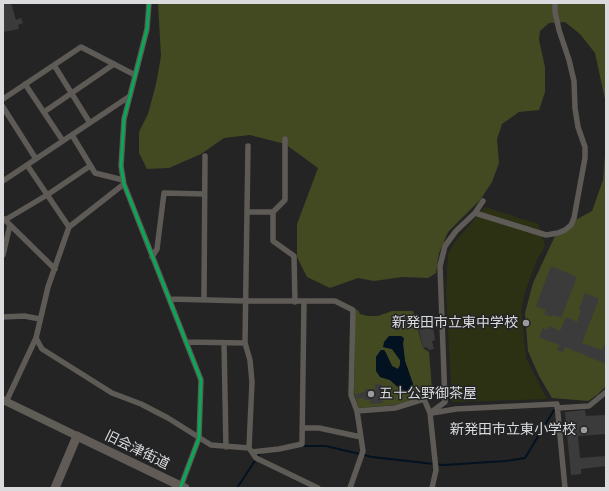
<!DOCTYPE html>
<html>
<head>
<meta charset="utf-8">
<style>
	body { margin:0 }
	#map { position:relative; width:609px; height:491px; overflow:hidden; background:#242425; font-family:Mulish,sans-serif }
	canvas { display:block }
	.frame { position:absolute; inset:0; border:4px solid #dbdbdd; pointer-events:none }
</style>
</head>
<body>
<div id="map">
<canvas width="609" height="491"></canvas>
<div class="frame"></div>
</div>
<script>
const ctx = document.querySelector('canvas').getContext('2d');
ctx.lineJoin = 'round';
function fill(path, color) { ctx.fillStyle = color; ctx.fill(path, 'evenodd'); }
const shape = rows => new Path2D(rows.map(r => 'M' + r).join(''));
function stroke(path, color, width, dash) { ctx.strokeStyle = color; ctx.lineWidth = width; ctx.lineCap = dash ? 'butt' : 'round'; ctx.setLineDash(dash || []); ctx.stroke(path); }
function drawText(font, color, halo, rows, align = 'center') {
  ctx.font = font + ' Mulish,"Noto Sans JP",sans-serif'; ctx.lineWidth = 3; ctx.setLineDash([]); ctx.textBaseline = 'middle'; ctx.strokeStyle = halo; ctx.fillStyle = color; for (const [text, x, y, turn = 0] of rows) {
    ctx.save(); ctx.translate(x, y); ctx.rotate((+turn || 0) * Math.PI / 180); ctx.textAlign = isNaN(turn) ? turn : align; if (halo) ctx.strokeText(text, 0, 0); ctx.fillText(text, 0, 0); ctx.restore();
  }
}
fill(shape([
	[485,207,538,224,545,246,536,262,525,292,521,310,526,358,547,399,452,402,446,292,448,254,455,242]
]), '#2c3114');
fill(shape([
	[158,3,606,3,606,104,595,53,580,34,565,22,549,23,540,31,539,40,545,67,545,92,539,110,519,112,502,124,497,139,499,163,492,182,480,200,448,232,439,253,436,273,428,278,402,277,374,281,358,278,330,288,307,277,297,257,297,224,318,168,285,144,250,135,224,138,201,154,169,168,147,169,139,153,139,132,148,114,156,84,161,56],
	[606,141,606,386,597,395,588,401,552,398,539,376,528,351,525,313,533,283,555,236,572,222,592,211,603,180],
	[356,310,358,310,360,314,368,316,378,316,392,311,413,311,423,348,429,352,432,389,422,397,394,405,359,408,354,393,355,313],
	[403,344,405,361,413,384,397,387,390,380,380,377,376,357,381,350,384,350,392,366,398,369,400,365,400,360,392,349,383,347]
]), '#434a22');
fill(shape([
	[389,336,401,336,404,338,403,344,405,361,413,384,411,390,408,392,401,389,390,380,380,377,376,371,376,357,381,350,384,350,386,353,392,366,398,369,400,365,400,360,392,349,383,347,384,342]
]), '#031220');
stroke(shape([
	[302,446,326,446,372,457,443,465,506,461,525,458,554,410],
	[237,488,260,453]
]), '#031220', 2);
fill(shape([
	[3,3,11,3,16,20,21,18,23,23,18,25,19,29,3,32],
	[551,266,577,277,561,318,553,315,552,317,544,314,546,310,536,306],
	[585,293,599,299,582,343,602,350,606,341,606,364,565,347,563,352,557,350,559,345,539,337,543,328,547,330,549,326,560,331,566,317,577,322,581,310,579,309],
	[428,315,430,322,432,322,435,340,432,341,434,349,428,350,427,347,423,348,417,320,423,319,423,316],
	[375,384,381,384,383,403,370,404,370,400,364,400,364,398,357,399,356,394,365,392,365,389,375,389],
	[585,410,586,416,606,415,606,434,578,436,580,458,606,456,606,466,581,469,581,474,571,475,565,412]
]), '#3c3b3c');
stroke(shape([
	[149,3,147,29,124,119,121,166,124,184,201,380,199,438,181,486],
	[54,65,90,123],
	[25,84,63,141],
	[3,99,81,47,135,75],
	[3,107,36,159],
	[44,112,114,64],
	[72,135,95,173,123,180],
	[285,139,285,200,273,212,273,241,294,256,295,302],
	[248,146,245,343,250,360,252,382,249,448,256,458,318,488],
	[27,165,69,227],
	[3,181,130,96],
	[247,212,273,212],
	[475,213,546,235,558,233,565,230,571,225,574,218,585,158,585,147,578,127,575,108,574,81,569,60,559,30,555,12,555,3],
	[3,219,5,220,47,195,90,166],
	[4,219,55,269],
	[3,255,10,225],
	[152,257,157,249,164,193,204,194],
	[170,299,246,301,335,301,353,310,351,395,357,411,363,451,350,488],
	[204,300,205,156],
	[3,317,24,316,40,319],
	[36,338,42,349,112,393,141,404,168,418,211,445,249,448],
	[186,342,245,343],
	[224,343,226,447],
	[6,402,36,338,48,287,69,227,124,184],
	[557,408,589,406,606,392],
	[357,411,395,408,424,399,430,413,436,470,432,488],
	[430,413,445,402,440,266,445,246,456,231,475,213,483,201],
	[432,413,456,409,557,404,565,488],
	[302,428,319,428,361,437],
	[252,452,279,449,302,444,304,302]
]), '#5e5a55', 5.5);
stroke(shape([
	[3,400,77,436]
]), '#605d57', 8);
stroke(shape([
	[55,488,77,436,185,488]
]), '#605b56', 9);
stroke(shape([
	[149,3,147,29,124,119,121,166,124,184,201,380,199,438,181,486]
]), '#06aa56', 3);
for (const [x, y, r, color] of [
	[526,323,4,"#9b9b9d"],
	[371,394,4,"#9b9b9d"],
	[584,430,4,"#9b9b9d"]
]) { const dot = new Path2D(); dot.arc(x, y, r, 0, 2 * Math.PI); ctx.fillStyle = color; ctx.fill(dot); stroke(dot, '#232426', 1.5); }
drawText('14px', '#dbdbdd', '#232426', [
	["新発田市立東中学校",518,323],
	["五十公野御茶屋",379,394,"left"],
	["新発田市立東小学校",576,430]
], 'right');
drawText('14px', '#dbdbdd', '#232426', [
	["旧会津街道",137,450,26]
]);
</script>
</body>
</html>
